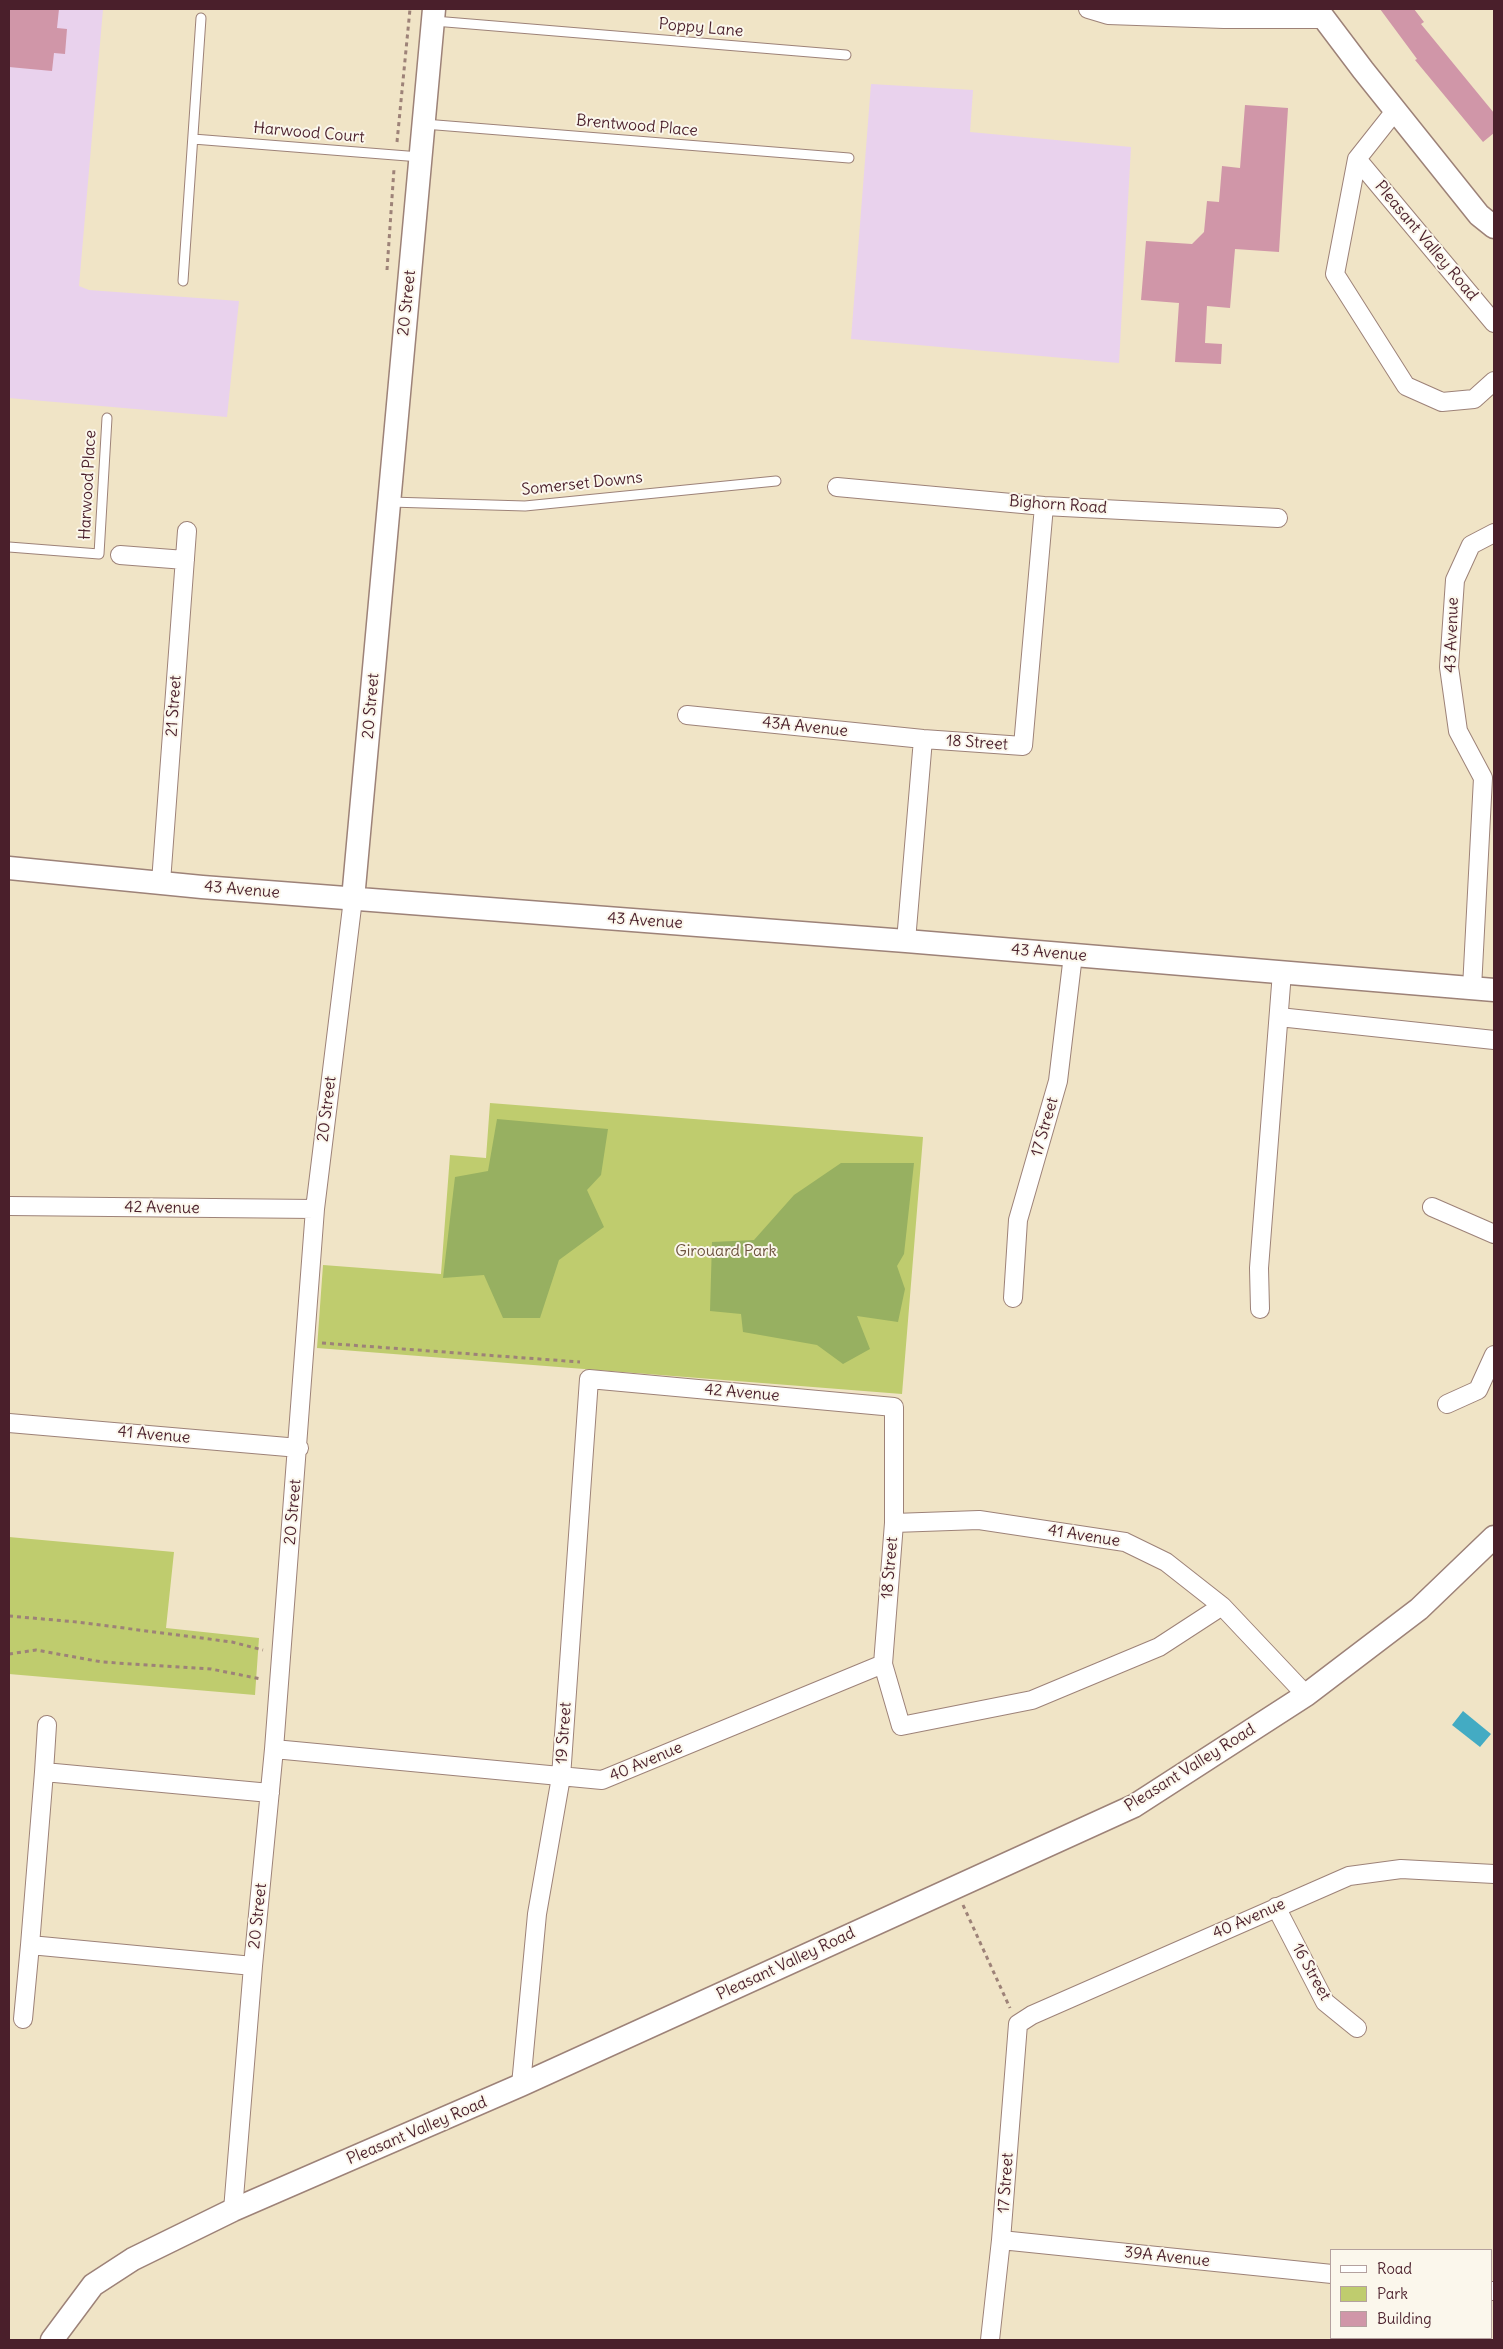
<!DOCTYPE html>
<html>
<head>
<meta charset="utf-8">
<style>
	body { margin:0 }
	#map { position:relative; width:1503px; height:2349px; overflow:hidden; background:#f0e4c6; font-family:Delius,sans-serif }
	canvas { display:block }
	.frame { position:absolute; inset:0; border:10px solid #4a1f2b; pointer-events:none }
	.legend { position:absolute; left:1330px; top:2249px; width:162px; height:90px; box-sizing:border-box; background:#fbf7ec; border:1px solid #b4a19f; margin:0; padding:6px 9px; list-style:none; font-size:15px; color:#4a1f2b }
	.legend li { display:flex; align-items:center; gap:10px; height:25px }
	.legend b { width:25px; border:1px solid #b4a19f }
</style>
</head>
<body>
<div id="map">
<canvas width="1503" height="2349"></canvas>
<div class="frame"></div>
<ul class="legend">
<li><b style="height:6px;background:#fff"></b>Road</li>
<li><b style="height:14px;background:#bfcc6e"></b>Park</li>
<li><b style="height:14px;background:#d096a8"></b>Building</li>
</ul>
</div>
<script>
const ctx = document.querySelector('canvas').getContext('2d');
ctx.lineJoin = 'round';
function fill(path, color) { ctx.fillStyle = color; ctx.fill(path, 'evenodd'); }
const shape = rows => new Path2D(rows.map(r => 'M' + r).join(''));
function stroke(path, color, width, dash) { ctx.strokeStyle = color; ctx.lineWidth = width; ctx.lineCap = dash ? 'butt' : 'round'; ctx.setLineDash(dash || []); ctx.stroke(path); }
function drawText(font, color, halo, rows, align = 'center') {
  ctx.font = font + ' Delius,sans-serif'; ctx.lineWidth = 4; ctx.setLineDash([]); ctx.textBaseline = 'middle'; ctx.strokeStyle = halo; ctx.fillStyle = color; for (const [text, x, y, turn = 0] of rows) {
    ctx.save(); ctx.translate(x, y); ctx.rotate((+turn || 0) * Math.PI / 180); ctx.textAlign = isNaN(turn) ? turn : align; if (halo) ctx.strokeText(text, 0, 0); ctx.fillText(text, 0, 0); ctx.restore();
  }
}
fill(shape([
	[9,9,103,9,79,286,89,290,239,301,227,417,9,398],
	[871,84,973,90,970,132,1131,147,1119,363,851,339]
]), '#e9d2ed');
fill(shape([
	[490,1103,923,1137,902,1394,317,1348,323,1265,441,1274,450,1155,486,1158],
	[9,1537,174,1552,166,1628,259,1638,255,1695,9,1674]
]), '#bfcc6e');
fill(shape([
	[497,1119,608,1129,601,1175,587,1190,604,1227,559,1260,540,1318,503,1318,484,1275,443,1278,455,1177,488,1171],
	[841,1163,914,1163,904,1254,897,1266,905,1289,898,1322,857,1316,870,1349,843,1364,817,1345,743,1332,741,1314,710,1311,712,1242,754,1240,794,1195]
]), '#97b061');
fill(shape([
	[1463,1711,1491,1734,1480,1747,1452,1725]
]), '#43abc3');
fill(shape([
	[9,9,59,9,57,28,67,29,65,54,54,53,52,71,9,67],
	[1380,9,1414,9,1424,22,1421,24,1494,113,1494,133,1483,142,1415,60,1417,59],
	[1245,105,1288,108,1279,252,1235,249,1230,308,1207,306,1205,343,1222,344,1221,364,1175,362,1179,303,1141,300,1146,241,1192,244,1204,232,1207,201,1219,202,1222,166,1240,168]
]), '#d096a8');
const service = shape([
	[434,21,846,55],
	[424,124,849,158],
	[193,139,420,157],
	[183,281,201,18],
	[390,502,525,506,776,481],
	[9,547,99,554,107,418]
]);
const minor = shape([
	[1088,9,1108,15,1224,19,1324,19],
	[1395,111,1357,159,1335,274,1406,386,1442,402,1474,399,1494,381],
	[1357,159,1494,323],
	[837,487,1044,506,1278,518],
	[120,555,185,560],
	[687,715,923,739,1023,746,1044,506],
	[161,882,187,531],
	[906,941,923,739],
	[1472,988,1483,778,1458,731,1449,667,1455,580,1471,545,1494,533],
	[1279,1017,1494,1040],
	[9,1206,315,1209],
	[1432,1207,1494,1234],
	[1013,1298,1018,1220,1058,1081,1073,955],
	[1260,1309,1259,1268,1282,972],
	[1447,1404,1478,1390,1494,1355],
	[9,1423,299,1448],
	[894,1523,979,1520,1125,1542,1166,1562,1222,1606,1306,1695],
	[274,1749,602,1780,883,1664],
	[44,1772,47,1725],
	[1276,1907,1325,2002,1357,2028],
	[253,1966,30,1945,44,1772,270,1793],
	[23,2019,30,1945],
	[521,2085,537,1914,561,1777,589,1379,894,1407,894,1523,883,1664,901,1726,1032,1700,1159,1647,1222,1606],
	[233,2210,253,1966,274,1749,315,1209,353,899],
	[1001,2240,1332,2274],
	[1492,2291,1494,2291],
	[990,2340,1001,2240,1018,2024,1032,2015,1349,1876,1401,1869,1494,1874]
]);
const tertiary = shape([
	[1317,9,1363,70,1479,215,1494,227],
	[9,868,202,887,906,941,1494,990],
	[353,899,434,9],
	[52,2340,93,2285,133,2259,233,2210,521,2085,1134,1806,1306,1695,1419,1609,1494,1537]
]);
stroke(service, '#9d8278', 11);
stroke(minor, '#9d8278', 20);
stroke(tertiary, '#9d8278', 25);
stroke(shape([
	[397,142,410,9],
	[387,270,394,169],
	[322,1343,580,1362],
	[9,1616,77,1622,232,1642,263,1650],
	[9,1654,36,1650,102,1662,211,1669,261,1679],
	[963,1905,1010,2008]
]), '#9d8278', 3, [4, 4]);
stroke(service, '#fff', 9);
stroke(minor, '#fff', 18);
stroke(tertiary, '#fff', 22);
drawText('16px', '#4a1f2b', '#fbf7ec', [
	["Poppy Lane",701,28,5],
	["Brentwood Place",637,126,5],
	["Harwood Court",309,133,5],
	["Pleasant Valley Road",1426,241,50],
	["20 Street",407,303,-84],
	["Somerset Downs",582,484,-6],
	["Harwood Place",88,485,-87],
	["Bighorn Road",1058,505,4],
	["43 Avenue",1452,635,-88],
	["21 Street",174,706,-86],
	["20 Street",371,706,-85],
	["43A Avenue",805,727,6],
	["18 Street",977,743,4],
	["43 Avenue",242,890,5],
	["43 Avenue",645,921,4],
	["43 Avenue",1049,953,5],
	["20 Street",327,1109,-83],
	["17 Street",1045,1127,-74],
	["42 Avenue",162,1208,1],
	["42 Avenue",742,1393,5],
	["41 Avenue",154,1435,5],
	["20 Street",293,1512,-85],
	["41 Avenue",1084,1536,9],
	["18 Street",890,1568,-85],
	["19 Street",564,1733,-86],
	["40 Avenue",646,1762,-23],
	["Pleasant Valley Road",1190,1768,-32],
	["20 Street",258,1916,-84],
	["40 Avenue",1249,1919,-24],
	["Pleasant Valley Road",786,1964,-25],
	["16 Street",1311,1972,61],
	["Pleasant Valley Road",417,2131,-23],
	["17 Street",1006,2183,-86],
	["39A Avenue",1167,2257,6]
]);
drawText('16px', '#6d533f', '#fbf7ec', [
	["Girouard Park",726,1251]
]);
</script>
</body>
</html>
